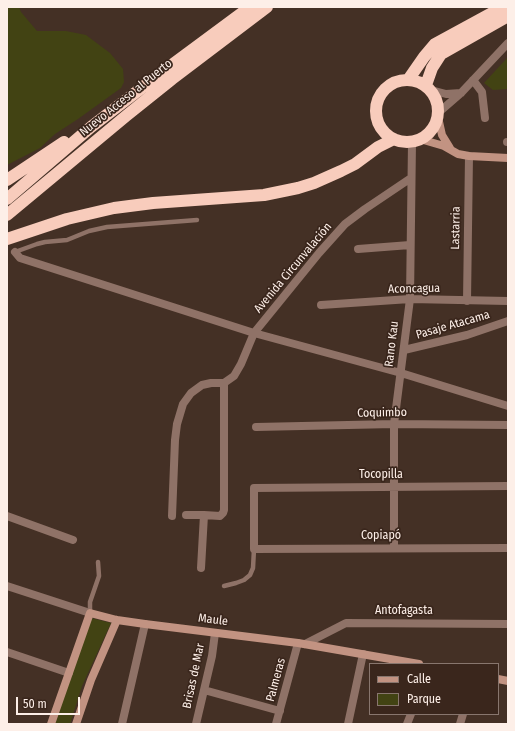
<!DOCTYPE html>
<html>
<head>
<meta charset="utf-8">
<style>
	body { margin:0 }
	#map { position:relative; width:515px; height:731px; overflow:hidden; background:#443025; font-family:"Fira Sans Condensed",sans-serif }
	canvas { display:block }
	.frame { position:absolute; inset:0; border:8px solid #fdefe8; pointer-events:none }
	.legend { position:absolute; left:369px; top:663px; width:130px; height:52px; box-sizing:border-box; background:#3a261c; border:1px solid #88766e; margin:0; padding:5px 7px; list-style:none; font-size:12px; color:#fdefe8 }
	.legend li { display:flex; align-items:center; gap:8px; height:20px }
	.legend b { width:20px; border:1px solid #88766e }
	.scale { position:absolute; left:16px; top:697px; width:64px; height:18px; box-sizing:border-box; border:2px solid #fdefe8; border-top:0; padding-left:5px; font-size:12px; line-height:14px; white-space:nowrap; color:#fdefe8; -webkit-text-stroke:3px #3a261c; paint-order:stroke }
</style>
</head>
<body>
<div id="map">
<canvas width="515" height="731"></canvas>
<div class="frame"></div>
<ul class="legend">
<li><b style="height:5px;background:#c29382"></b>Calle</li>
<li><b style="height:11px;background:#424313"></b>Parque</li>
</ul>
<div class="scale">50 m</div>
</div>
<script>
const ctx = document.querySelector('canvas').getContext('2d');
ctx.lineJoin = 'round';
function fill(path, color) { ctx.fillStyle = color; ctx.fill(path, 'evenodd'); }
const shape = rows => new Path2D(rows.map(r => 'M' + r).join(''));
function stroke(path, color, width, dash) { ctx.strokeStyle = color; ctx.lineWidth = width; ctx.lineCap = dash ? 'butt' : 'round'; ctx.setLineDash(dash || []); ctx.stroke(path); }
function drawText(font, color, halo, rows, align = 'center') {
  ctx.font = font + ' "Fira Sans Condensed",sans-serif'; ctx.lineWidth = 3.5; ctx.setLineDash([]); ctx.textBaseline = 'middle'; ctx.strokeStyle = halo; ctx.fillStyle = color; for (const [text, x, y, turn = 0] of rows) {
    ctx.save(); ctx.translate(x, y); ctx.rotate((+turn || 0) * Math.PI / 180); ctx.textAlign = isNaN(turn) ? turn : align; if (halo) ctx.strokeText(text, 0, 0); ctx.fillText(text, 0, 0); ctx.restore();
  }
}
fill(shape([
	[7,7,19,7,21,12,37,31,66,31,86,35,110,53,119,64,123,69,124,82,121,88,78,119,55,134,40,148,7,165],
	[508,57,508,89,493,90,484,83],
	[91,618,111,623,82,686,70,724,55,724]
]), '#424313');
stroke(shape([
	[15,252,37,244,45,242,67,240,89,231,107,227,197,220],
	[224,586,236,583,244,580,250,575,253,568,254,549],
	[90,613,90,602,99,576,98,562]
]), '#8f7267', 4.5);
stroke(shape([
	[473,80,482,92,485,118],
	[431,90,446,94,461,93],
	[438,113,461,93,508,43],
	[507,142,508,142],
	[358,249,410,245],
	[15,252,20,258,254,333,401,373,508,406],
	[467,301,469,156],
	[321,305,410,299,508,301],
	[404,350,467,335,508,321],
	[256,427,394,424,508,425],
	[508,486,254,488,254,549,508,548],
	[186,515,204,515],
	[7,516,73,540],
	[172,516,175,440,177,424,183,404,191,393,202,385,211,383,224,383],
	[394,548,394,424,410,299,412,142],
	[201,568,204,515,220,516,223,513,224,510,224,383,234,376,241,364,254,333,319,253,345,224,365,209,411,178],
	[7,586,90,613],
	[305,644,346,623,508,624],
	[7,652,69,673],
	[204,690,280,711],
	[122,724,145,624],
	[196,724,212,656,215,633],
	[276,724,298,643],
	[348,724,363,654],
	[407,724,411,714],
	[460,724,463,714]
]), '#8f7267', 8);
stroke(shape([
	[438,117,442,135,450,148],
	[420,139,444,146,458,154,469,156,508,158],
	[498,679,508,681],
	[51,724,90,613,117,620,145,624,298,643,419,664],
	[76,724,91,680,117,620]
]), '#c29382', 8);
stroke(shape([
	'376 111a31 31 0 1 1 62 0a31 31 0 1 1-62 0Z',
	[408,80,424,57,435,44,503,7],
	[426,85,432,68,441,54,508,16],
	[7,180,64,142],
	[7,199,91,127,165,70,250,7],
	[7,215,126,116,172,79,267,7],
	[7,239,67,219,114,208,153,203,264,195,298,188,314,183,341,171,355,164,378,147,394,139]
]), '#f8ccbc', 12);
drawText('12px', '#fdefe8', '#3a261c', [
	["Nuevo Acceso al Puerto",126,98,-39],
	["Lastarria",456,228,-89],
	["Avenida Circunvalación",293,268,-50],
	["Aconcagua",414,289,-1],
	["Pasaje Atacama",453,325,-16],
	["Rano Kau",392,344,-83],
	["Coquimbo",382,413,-1],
	["Tocopilla",381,475],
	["Copiapó",381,536],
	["Antofagasta",404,611],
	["Maule",213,620,7],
	["Brisas de Mar",194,676,-78],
	["Palmeras",276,680,-75]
]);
</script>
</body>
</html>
